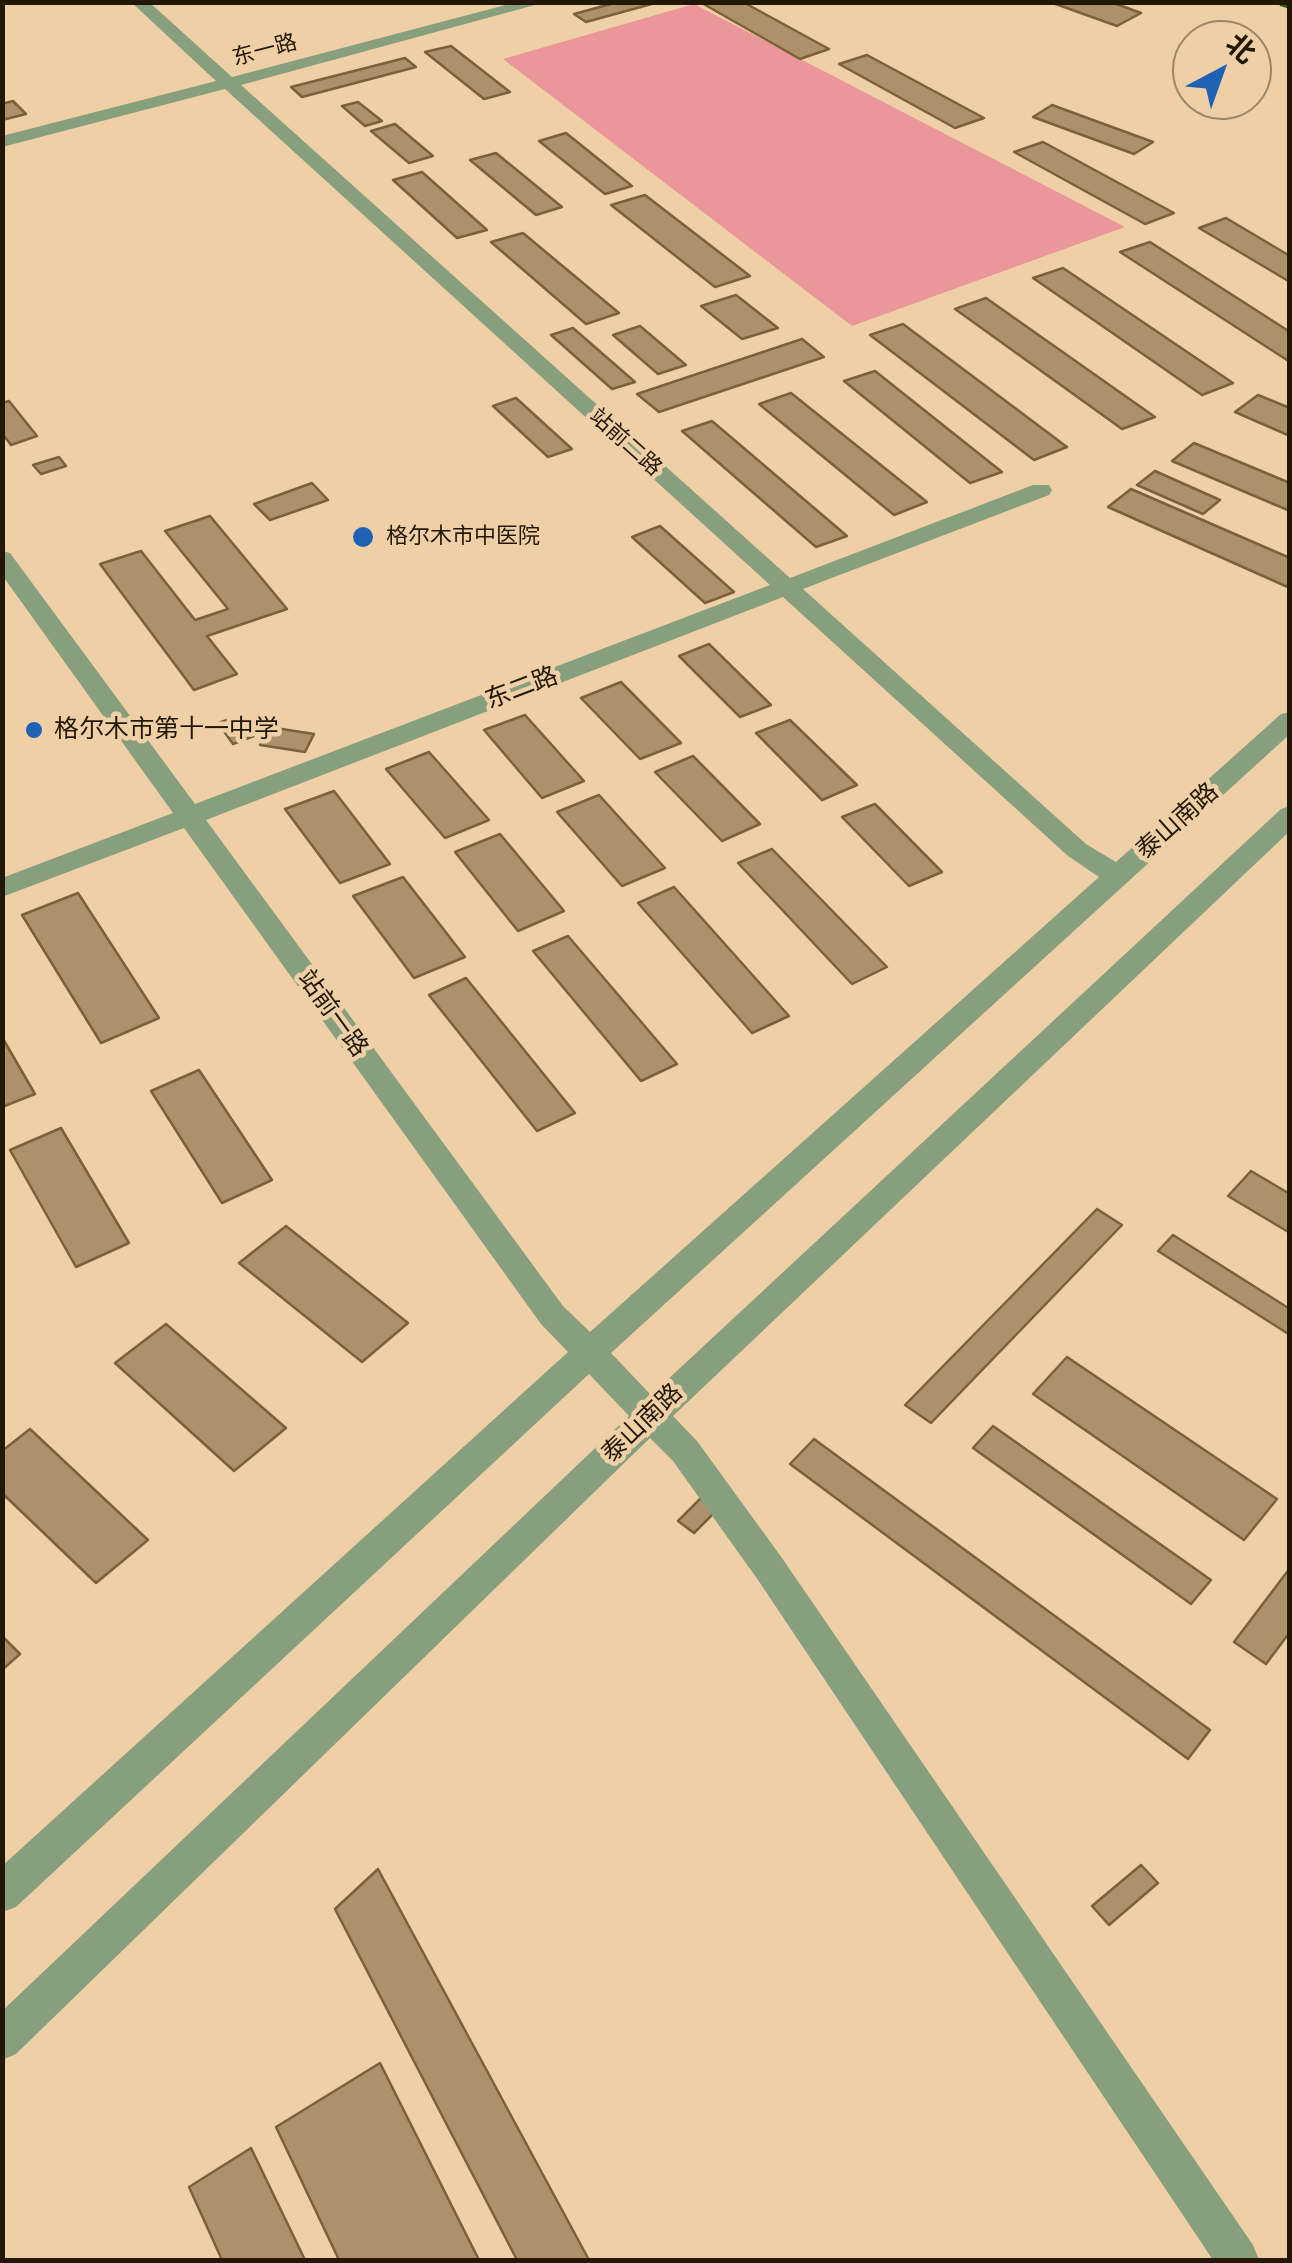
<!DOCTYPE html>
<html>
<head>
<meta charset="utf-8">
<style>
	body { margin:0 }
	#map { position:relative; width:1292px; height:2263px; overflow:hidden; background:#efd0a6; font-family:Signika,"Noto Sans SC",sans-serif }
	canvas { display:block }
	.frame { position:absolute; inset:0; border:5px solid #231807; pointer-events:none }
	.north { position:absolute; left:1172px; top:20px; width:100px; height:100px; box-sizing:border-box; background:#efd0a6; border:2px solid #9d8666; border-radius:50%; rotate:41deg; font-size:28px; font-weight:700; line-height:40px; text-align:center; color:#231807 }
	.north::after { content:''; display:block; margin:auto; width:35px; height:45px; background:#1f62b3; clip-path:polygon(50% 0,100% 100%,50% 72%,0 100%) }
</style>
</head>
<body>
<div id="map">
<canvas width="1292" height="2263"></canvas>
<div class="frame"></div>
<div class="north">北</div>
</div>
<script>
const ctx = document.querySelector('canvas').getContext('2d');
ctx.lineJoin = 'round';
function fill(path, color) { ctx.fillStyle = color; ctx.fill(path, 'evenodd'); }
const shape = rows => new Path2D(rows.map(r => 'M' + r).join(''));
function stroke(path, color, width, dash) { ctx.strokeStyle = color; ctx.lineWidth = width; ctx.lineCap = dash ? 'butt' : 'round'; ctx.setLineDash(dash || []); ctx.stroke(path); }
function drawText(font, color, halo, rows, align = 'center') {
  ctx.font = font + ' Signika,"Noto Sans SC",sans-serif'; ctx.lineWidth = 9; ctx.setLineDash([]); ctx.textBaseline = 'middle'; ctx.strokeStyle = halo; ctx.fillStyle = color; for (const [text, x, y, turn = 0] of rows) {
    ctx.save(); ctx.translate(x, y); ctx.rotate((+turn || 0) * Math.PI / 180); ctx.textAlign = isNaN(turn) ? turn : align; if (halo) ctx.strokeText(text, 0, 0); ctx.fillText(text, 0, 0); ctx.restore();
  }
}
fill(shape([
	[694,4,1125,227,852,326,503,59]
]), '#ea969b');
const building = shape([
	[618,2,659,2,586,22,574,14,618,2],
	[700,2,743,2,829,49,800,59,700,2],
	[1050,2,1111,2,1141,13,1117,26,1050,2],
	[451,46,510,92,484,99,425,52,451,46],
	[867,55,984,118,955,128,839,64,867,55],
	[405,58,416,67,302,97,291,87,405,58],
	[13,101,26,114,2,120,2,104,13,101],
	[358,102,382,121,365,126,342,106,358,102],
	[1052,105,1153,142,1134,154,1033,117,1052,105],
	[395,124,433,156,409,163,371,131,395,124],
	[566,133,632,186,605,194,539,141,566,133],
	[1043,142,1174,213,1145,224,1014,152,1043,142],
	[496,153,562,207,536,215,470,160,496,153],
	[422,172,487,230,457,238,393,180,422,172],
	[645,195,750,276,715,287,611,205,645,195],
	[1226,218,1290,256,1290,282,1199,228,1226,218],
	[523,233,619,313,586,324,491,242,523,233],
	[1150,242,1290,332,1290,362,1120,252,1150,242],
	[1063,268,1233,383,1202,395,1033,278,1063,268],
	[736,295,778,328,742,339,701,306,736,295],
	[986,298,1155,417,1122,429,955,309,986,298],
	[903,324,1067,447,1034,460,870,335,903,324],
	[640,326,686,365,658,374,613,335,640,326],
	[573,328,635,382,612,389,551,335,573,328],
	[802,339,824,357,659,412,637,394,802,339],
	[875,371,1002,472,970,483,844,381,875,371],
	[791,393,927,502,894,515,759,404,791,393],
	[1258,395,1290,408,1290,436,1235,412,1258,395],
	[516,398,572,449,548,457,493,406,516,398],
	[9,401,37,436,11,445,2,433,2,403,9,401],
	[712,421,847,536,816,547,682,431,712,421],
	[1194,443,1290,483,1290,511,1172,461,1194,443],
	[59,457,66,466,41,474,33,465,59,457],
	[1155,471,1220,500,1203,514,1137,485,1155,471],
	[312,483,328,500,270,520,254,504,312,483],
	[1131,489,1290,558,1290,588,1108,507,1131,489],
	[210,516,287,609,207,636,237,674,194,690,100,564,141,551,195,620,228,609,165,531,210,516],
	[660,526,734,592,705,603,632,537,660,526],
	[709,644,771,705,740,717,679,656,709,644],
	[621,682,681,743,640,759,581,698,621,682],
	[525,715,584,781,542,798,484,730,525,715],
	[239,716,254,736,233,744,218,723,239,716],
	[790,720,857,785,822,800,756,733,790,720],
	[269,727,314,734,305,752,260,745,269,727],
	[429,752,489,820,445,838,386,769,429,752],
	[693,756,760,824,722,841,655,772,693,756],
	[334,791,390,864,340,883,285,809,334,791],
	[599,795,665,868,622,886,557,812,599,795],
	[875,804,942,872,909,886,842,817,875,804],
	[500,834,564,911,518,931,455,852,500,834],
	[772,849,887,967,852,984,738,863,772,849],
	[403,877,465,957,414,978,353,896,403,877],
	[674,887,789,1016,752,1033,638,903,674,887],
	[78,893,159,1018,101,1043,22,915,78,893],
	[568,936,677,1064,641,1081,533,951,568,936],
	[466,978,575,1113,537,1131,429,995,466,978],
	[2,1037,35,1094,2,1107,2,1037],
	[199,1070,272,1180,222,1203,151,1091,199,1070],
	[61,1128,129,1243,76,1267,10,1150,61,1128],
	[1251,1171,1290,1194,1290,1233,1228,1196,1251,1171],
	[1097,1209,1122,1225,931,1423,905,1405,1097,1209],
	[286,1226,408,1323,362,1362,239,1263,286,1226],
	[1173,1235,1290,1309,1290,1335,1158,1251,1173,1235],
	[166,1324,286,1428,234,1471,115,1363,166,1324],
	[1067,1357,1277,1499,1244,1540,1033,1394,1067,1357],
	[993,1426,1211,1580,1191,1604,973,1448,993,1426],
	[30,1429,148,1540,96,1583,2,1493,2,1451,30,1429],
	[814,1439,1210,1730,1188,1759,790,1464,814,1439],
	[704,1495,719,1508,694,1533,678,1521,704,1495],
	[1290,1568,1290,1632,1266,1664,1234,1642,1290,1568],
	[2,1636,20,1654,2,1670,2,1636],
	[1141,1865,1158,1883,1109,1925,1092,1906,1141,1865],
	[378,1869,589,2260,517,2260,335,1909,378,1869],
	[380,2063,479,2260,339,2260,276,2127,380,2063],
	[251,2148,305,2260,222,2260,189,2187,251,2148]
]);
fill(building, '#ae9169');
stroke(building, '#7b6039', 2.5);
fill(shape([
	[131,2,149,2,232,77,517,2,546,2,241,85,790,578,1033,485,1049,485,1052,490,1049,495,803,589,1086,844,1116,862,1281,714,1290,712,1290,734,611,1353,651,1395,1281,809,1290,806,1290,831,673,1416,697,1441,782,1558,1253,2245,1259,2260,1213,2260,758,1580,673,1461,650,1438,16,2054,2,2060,2,2011,629,1416,589,1374,16,1907,2,1912,2,1866,568,1352,541,1324,184,828,2,897,2,878,173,813,2,575,2,551,10,553,195,804,770,585,225,89,2,147,2,136,216,81,131,2],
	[783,597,1068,856,1099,877,590,1332,563,1306,206,820,783,597]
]), '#889f7d');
fill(shape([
	[1278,2,1290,2,1290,9,1280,6,1278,2]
]), '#2e5e09');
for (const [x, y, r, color] of [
	[363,537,12,"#1f62b3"],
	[34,730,10,"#1f62b3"]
]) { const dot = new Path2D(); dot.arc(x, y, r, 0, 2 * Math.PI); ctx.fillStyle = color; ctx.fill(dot); stroke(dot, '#efd0a6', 4); }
drawText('22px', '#231807', '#efd0a6', [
	["东一路",265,51,-15],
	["站前二路",625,443,42]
]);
drawText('22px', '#231807', '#efd0a6', [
	["格尔木市中医院",386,537]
], 'left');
drawText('25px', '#231807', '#efd0a6', [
	["东二路",522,689,-21],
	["泰山南路",1178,822,-42],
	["站前一路",332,1014,54],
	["泰山南路",643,1424,-44]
]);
drawText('25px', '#231807', '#efd0a6', [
	["格尔木市第十一中学",54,730]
], 'left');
</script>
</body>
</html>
